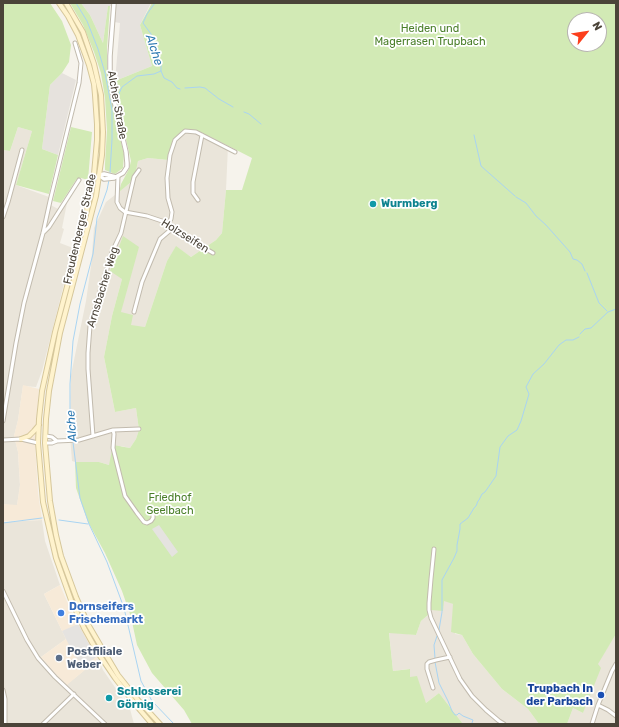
<!DOCTYPE html>
<html>
<head>
<meta charset="utf-8">
<style>
	body { margin:0 }
	#map { position:relative; width:619px; height:727px; overflow:hidden; background:#f6f3ec; font-family:Rubik,sans-serif }
	canvas { display:block }
	.frame { position:absolute; inset:0; border:4px solid #4b4439; pointer-events:none }
	.north { position:absolute; left:567px; top:12px; width:40px; height:40px; box-sizing:border-box; background:#fff; border:1px solid #b7b4b0; border-radius:50%; rotate:60deg; font-size:11px; font-weight:700; line-height:16px; text-align:center; color:#4b4439 }
	.north::after { content:''; display:block; margin:auto; width:14px; height:18px; background:#fc3f1d; clip-path:polygon(50% 0,100% 100%,50% 72%,0 100%) }
</style>
</head>
<body>
<div id="map">
<canvas width="619" height="727"></canvas>
<div class="frame"></div>
<div class="north">N</div>
</div>
<script>
const ctx = document.querySelector('canvas').getContext('2d');
ctx.lineJoin = 'round';
function fill(path, color) { ctx.fillStyle = color; ctx.fill(path, 'evenodd'); }
const shape = rows => new Path2D(rows.map(r => 'M' + r).join(''));
function stroke(path, color, width, dash) { ctx.strokeStyle = color; ctx.lineWidth = width; ctx.lineCap = dash ? 'butt' : 'round'; ctx.setLineDash(dash || []); ctx.stroke(path); }
function drawText(font, color, halo, rows, align = 'center') {
  ctx.font = font + ' Rubik,sans-serif'; ctx.lineWidth = 3.5; ctx.setLineDash([]); ctx.textBaseline = 'middle'; ctx.strokeStyle = halo; ctx.fillStyle = color; for (const [text, x, y, turn = 0] of rows) {
    ctx.save(); ctx.translate(x, y); ctx.rotate((+turn || 0) * Math.PI / 180); ctx.textAlign = isNaN(turn) ? turn : align; if (halo) ctx.strokeText(text, 0, 0); ctx.fillText(text, 0, 0); ctx.restore();
  }
}
fill(shape([
	[18,127,32,131,16,185,49,197,47,203,60,210,67,203,62,228,64,229,60,243,73,248,42,371,36,387,23,386,18,420,14,436,18,452,20,485,17,506,3,504,3,150,10,151],
	[185,129,209,136,228,146,226,190,222,233,216,240,191,257,176,247,167,261,145,327,131,326,121,312,122,279,112,316,104,357,115,412,136,408,139,430,136,439,130,448,121,446,109,465,99,462,75,462,72,461,70,436,71,375,86,301,91,266,94,228,106,202,130,183,136,171,138,161,148,158,167,160,173,141],
	[42,520,45,541,60,585,44,594,66,639,41,657,52,670,67,684,98,659,103,670,130,709,134,724,3,724,3,522],
	[444,600,453,604,455,634,462,635,473,654,502,689,528,709,539,724,463,724,439,693,426,703,410,677,409,669,393,671,389,632,416,635,421,621,428,615,431,610],
	[616,634,616,724,567,724,573,708,583,713,597,664]
]), '#eae5da');
fill(shape([
	[23,385,39,389,35,442,38,493,42,520,3,521,3,504,17,505,20,485,18,452,14,436,18,420],
	[60,585,69,606,98,659,67,685,52,670,41,657,66,639,44,594]
]), '#f7ead8');
fill(shape([
	[81,3,151,3,140,25,152,66,115,81,120,23,114,22,111,6,108,6,103,43,90,15],
	[62,73,76,80,58,155,42,149,50,85]
]), '#e6e2dd');
fill(shape([
	[3,3,50,3,62,21,71,45,69,62,62,73,50,85,42,149,58,155,49,194,16,185,32,131,18,127,10,151,3,150],
	[70,3,81,3,90,15,103,43,108,6,110,6,107,48,107,69,117,125,124,154,123,168,115,174,105,170,105,164,107,130,105,98,101,73,94,52,83,25],
	[152,3,616,3,616,634,598,664,601,668,583,713,573,708,567,724,539,724,528,709,502,689,473,654,462,635,451,632,453,604,444,601,443,611,431,610,428,615,421,621,416,635,389,633,393,671,410,669,410,677,417,676,426,703,439,693,463,724,192,724,184,710,152,673,137,645,131,617,122,591,105,553,88,522,76,488,75,462,99,462,109,465,113,445,130,448,136,439,139,430,136,408,115,412,104,357,112,316,122,279,110,271,123,236,139,247,121,312,133,315,131,325,145,327,167,261,176,246,191,257,216,240,222,233,226,190,242,190,252,158,209,136,185,129,173,141,168,160,148,158,138,161,136,171,130,183,119,192,121,184,129,169,131,161,117,100,115,81,152,66,140,25],
	[575,20,599,20,599,44,575,44],
	[71,127,92,132,88,180,81,178,76,180,61,203,53,201]
]), '#d2eab5');
fill(shape([
	[159,525,178,552,172,557,152,529],
	[78,624,96,657,84,666,74,655,62,631]
]), '#e5e3e0');
stroke(shape([
	[76,3,87,21,98,49,105,73,112,110,112,139,110,173],
	[161,71,164,78,172,82,177,88,180,89],
	[185,88,200,87,205,88,219,99,233,107],
	[117,98,122,87,137,76,154,74,161,71,161,65,151,34,143,23,147,14,155,3],
	[244,112,249,114,261,124],
	[474,135,481,166,515,196],
	[516,197,526,203,536,216,546,225,570,252,573,259,577,260,582,264,585,271],
	[587,273,599,303,607,311],
	[580,334,585,329,591,328,608,312,616,309],
	[72,438,70,417,70,384,73,341,80,304,93,254,97,218,107,190,109,180],
	[73,442,80,498,89,524,107,562,124,608,141,681,152,701,174,724],
	[59,520,88,524],
	[3,523,42,518],
	[439,630,442,612,442,580,454,558,457,551,457,545,460,529,460,524,468,518,474,508,476,506,478,501,479,500,482,494,485,492,496,476,500,447,508,436,517,430,521,421,529,394,526,387,533,374,544,364,559,345,566,340,573,340,579,337],
	[435,658,434,645,437,636],
	[435,662,439,683,448,701,452,711,455,715,457,715,459,713,463,716,473,720,472,723,473,724]
]), '#a9d4f2', 1);
const minor = shape([
	[118,176,117,202,120,208,125,212,147,216,168,223,206,249,213,253],
	[198,200,193,193,193,182,202,135],
	[3,217,8,202,22,150],
	[168,223,171,219,172,212,168,198,167,178,170,155,175,140,185,131,196,132,235,152],
	[43,233,49,227,79,180],
	[134,312,142,282,160,239,174,227],
	[3,421,16,343,24,303,43,233,50,201,79,83,81,63,75,43],
	[113,430,114,434,113,448,125,496,137,513,144,522,147,523,151,521,153,518,153,515],
	[46,436,52,437,57,441],
	[93,436,88,369,88,353,90,326,92,318,112,252,121,233,134,177,139,170],
	[3,440,21,439,38,443],
	[45,443,52,443,57,441,79,440,113,430,139,429],
	[434,549,431,579,429,603,429,610,431,618,460,679,472,696,486,710,499,721,504,724],
	[3,591,27,640,38,658,55,677,105,724],
	[433,688,427,669,427,664,429,662,436,660,450,657],
	[3,690,5,699,5,724],
	[598,705,608,710,616,716],
	[43,724,74,694],
	[592,724,598,705,612,671,616,664]
]);
const tertiary = shape([
	[99,175,104,179,114,178,123,173,127,167,127,163,126,152,113,96,110,74,110,56,114,3],
	[99,175,104,174,116,177]
]);
const secondary = shape([
	[59,3,68,16,78,35,89,65,94,84,95,95,97,124,97,140,94,174,91,183,87,211,55,332,42,391,39,419,38,443,43,502,56,558,71,600,84,628,98,653,115,678,135,704,152,724],
	[66,3,83,32,94,64,101,95,103,132,102,155,96,196,60,333,49,391,46,419,45,443,50,501,56,535,61,556,76,597,89,626,103,650,118,675,138,700,160,724],
	[21,439,29,436,34,431,39,425]
]);
stroke(minor, '#c2bbae', 5);
stroke(tertiary, '#c2bbae', 5.5);
stroke(secondary, '#d6c79b', 6);
stroke(minor, '#fff', 3);
stroke(tertiary, '#fff', 3.5);
stroke(secondary, '#fff3cd', 4);
for (const [x, y, r, color] of [
	[373,204,4,"#0f9aa8"],
	[61,613,4,"#3f7fe0"],
	[59,658,4,"#5c6f8a"],
	[601,695,4,"#1a4fb4"],
	[109,698,4,"#0f9aa8"]
]) { const dot = new Path2D(); dot.arc(x, y, r, 0, 2 * Math.PI); ctx.fillStyle = color; ctx.fill(dot); stroke(dot, '#fff', 1.5); }
drawText('11px', '#4a7f2a', '#fff', [
	["Heiden und",430,29],
	["Magerrasen Trupbach",430,42],
	["Friedhof",170,498],
	["Seelbach",170,511]
]);
drawText('11px', '#4b4439', '#fff', [
	["Alcher Straße",117,105,80],
	["Freudenberger Straße",80,229,-77],
	["Holzseifen",185,236,32],
	["Arnsbacher Weg",103,287,-73]
]);
drawText('bold 11px', '#0d838f', '#fff', [
	["Wurmberg",381,204],
	["Schlosserei",117,692],
	["Görnig",117,705]
], 'left');
drawText('bold 11px', '#366cbe', '#fff', [
	["Dornseifers",69,607],
	["Frischemarkt",69,620]
], 'left');
drawText('bold 11px', '#4e5e75', '#fff', [
	["Postfiliale",67,652],
	["Weber",67,665]
], 'left');
drawText('bold 11px', '#164399', '#fff', [
	["Trupbach In",593,689],
	["der Parbach",593,702]
], 'right');
drawText('italic 12px', '#2e7ab2', '#fff', [
	["Alche",154,50,72],
	["Alche",72,426,-94]
]);
</script>
</body>
</html>
